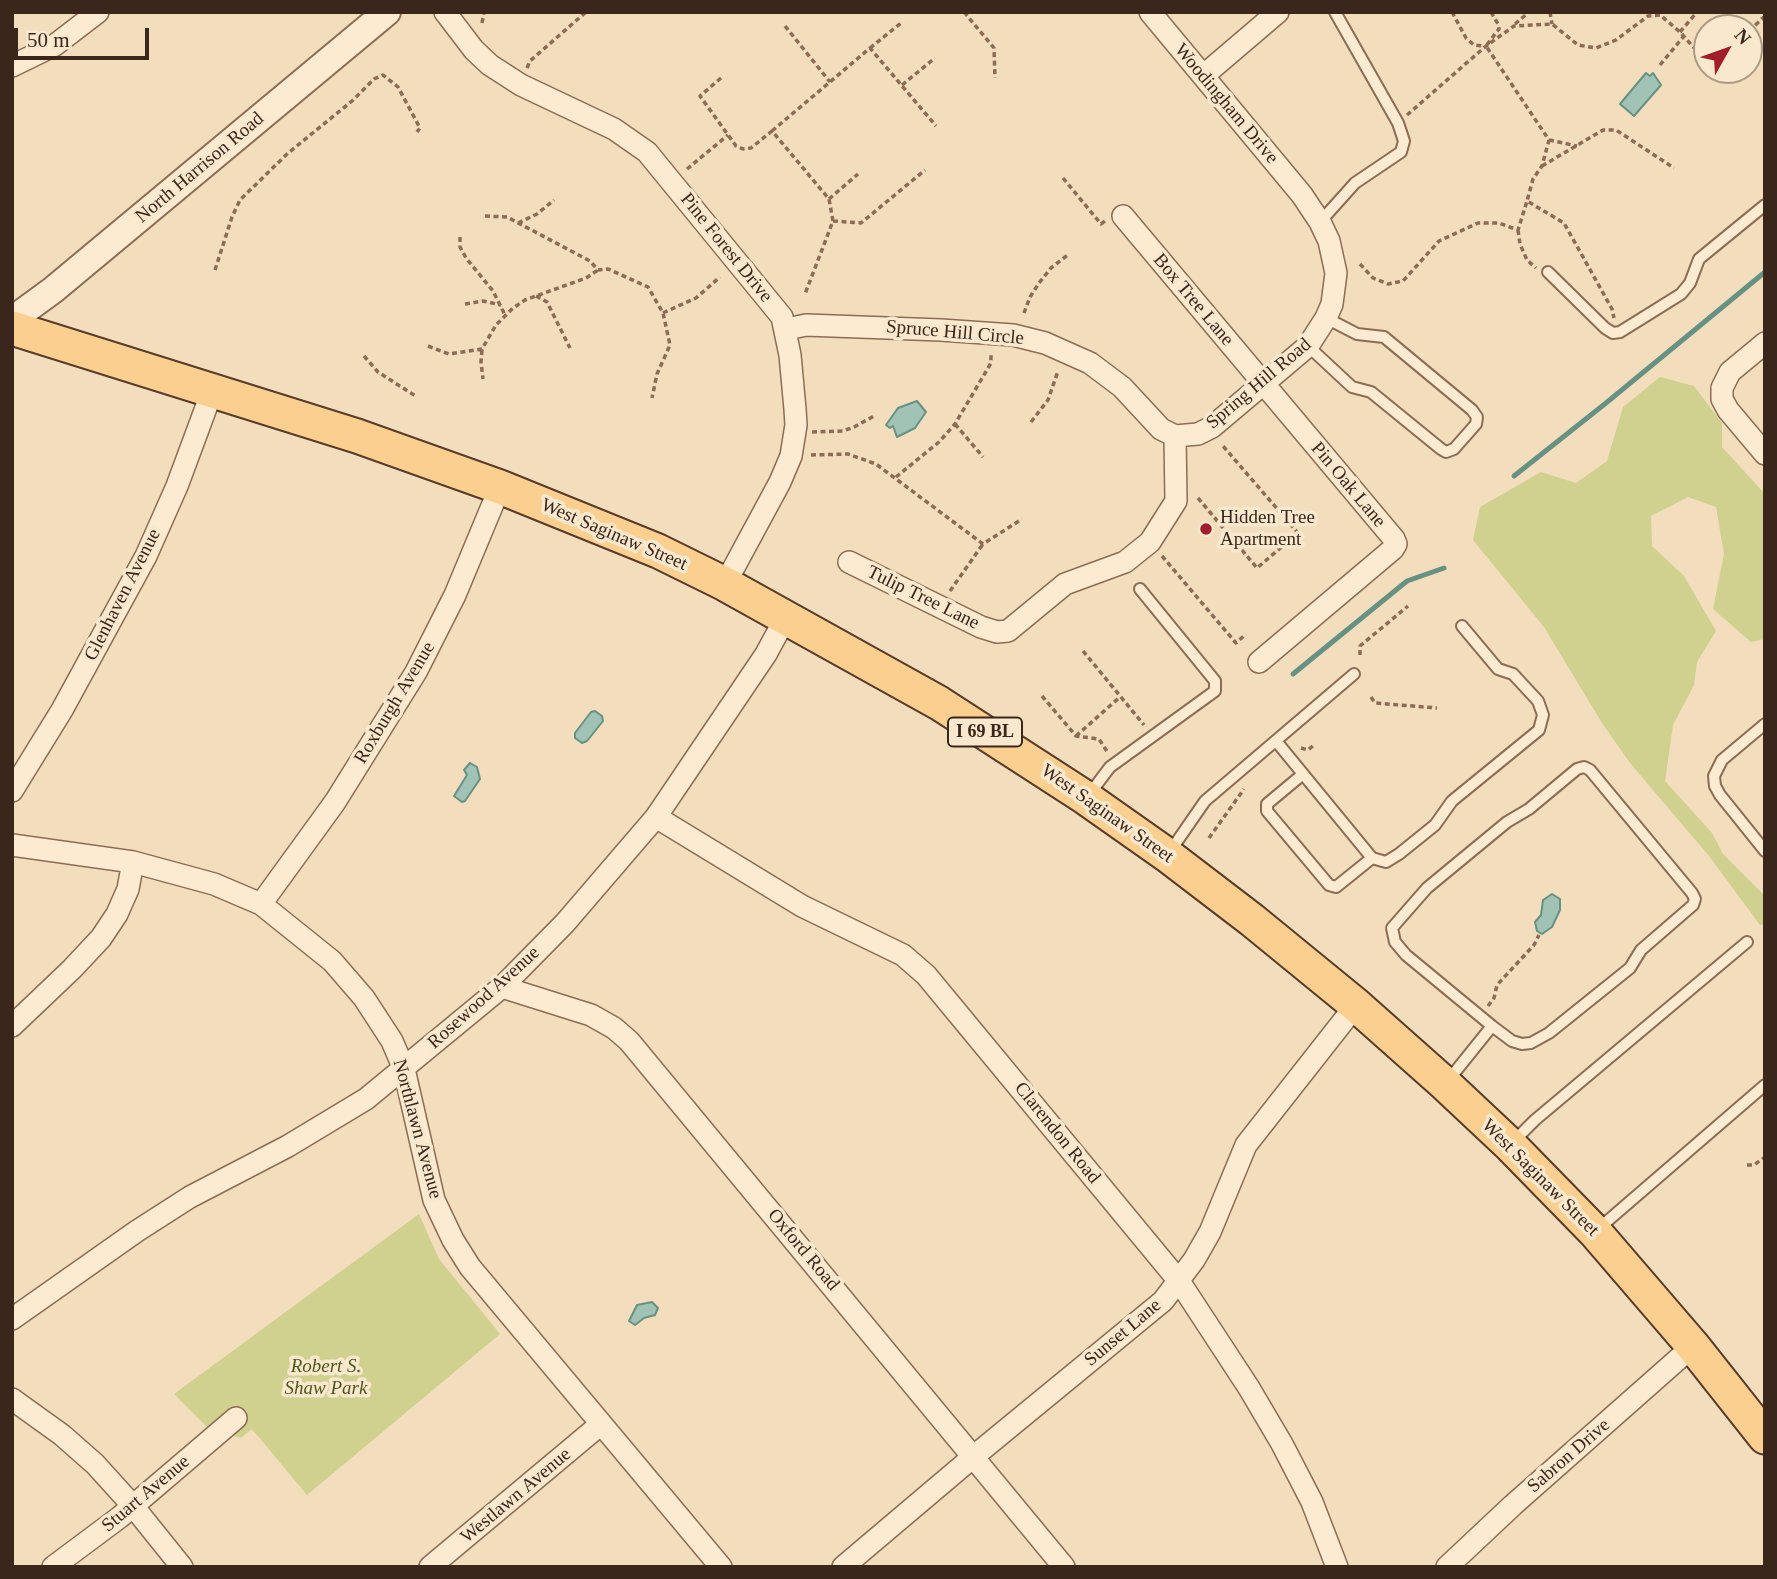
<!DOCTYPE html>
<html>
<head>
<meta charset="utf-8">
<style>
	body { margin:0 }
	#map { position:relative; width:1777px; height:1579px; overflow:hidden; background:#f2ddbc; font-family:"Times New Roman",serif }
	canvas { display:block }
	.frame { position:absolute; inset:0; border:14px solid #3a261a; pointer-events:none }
	.north { position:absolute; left:1693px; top:14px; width:70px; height:70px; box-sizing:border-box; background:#f9e8cd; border:2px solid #ad9a85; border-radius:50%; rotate:50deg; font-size:19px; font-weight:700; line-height:28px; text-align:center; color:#3a261a }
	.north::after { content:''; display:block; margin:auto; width:24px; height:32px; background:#a21d2b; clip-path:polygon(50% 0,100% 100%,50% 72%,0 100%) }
	.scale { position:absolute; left:14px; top:28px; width:135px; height:32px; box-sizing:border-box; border:4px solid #3a261a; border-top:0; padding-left:9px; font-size:21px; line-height:24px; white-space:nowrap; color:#3a261a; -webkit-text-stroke:5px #f9e8cd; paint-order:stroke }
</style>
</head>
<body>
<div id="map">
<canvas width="1777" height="1579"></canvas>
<div class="frame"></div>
<div class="north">N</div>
<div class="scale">50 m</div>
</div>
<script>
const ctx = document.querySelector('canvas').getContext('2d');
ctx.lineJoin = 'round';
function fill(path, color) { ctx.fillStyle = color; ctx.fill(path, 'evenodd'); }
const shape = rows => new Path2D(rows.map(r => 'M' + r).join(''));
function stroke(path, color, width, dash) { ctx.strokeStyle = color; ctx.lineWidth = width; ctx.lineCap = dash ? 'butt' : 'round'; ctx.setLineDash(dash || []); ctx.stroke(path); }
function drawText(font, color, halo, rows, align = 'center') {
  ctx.font = font + ' "Times New Roman",serif'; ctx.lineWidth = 7; ctx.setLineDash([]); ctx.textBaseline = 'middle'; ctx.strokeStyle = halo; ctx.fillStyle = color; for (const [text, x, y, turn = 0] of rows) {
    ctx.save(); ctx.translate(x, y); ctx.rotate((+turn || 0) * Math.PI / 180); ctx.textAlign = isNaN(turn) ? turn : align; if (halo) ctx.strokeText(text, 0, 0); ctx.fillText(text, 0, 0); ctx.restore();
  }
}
fill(shape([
	[1660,377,1694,386,1722,423,1722,447,1765,494,1765,639,1751,642,1713,609,1724,554,1716,507,1688,497,1651,516,1652,546,1684,576,1716,631,1697,662,1694,685,1673,725,1665,781,1712,833,1723,854,1764,895,1765,925,1760,925,1709,856,1630,763,1602,723,1544,627,1473,540,1480,507,1541,472,1576,483,1607,461,1623,407],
	[419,1214,439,1259,500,1334,307,1495,252,1429,241,1438,208,1428,174,1394]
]), '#d0d18f');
const water = shape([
	[1646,73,1650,76,1653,73,1661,85,1634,116,1620,104,1646,73],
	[917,401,926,412,915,428,897,437,893,426,890,428,886,425,898,408,917,401],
	[595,711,602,716,603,721,587,741,582,743,575,738,575,733,591,712,595,711],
	[470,763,477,767,480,779,465,801,462,802,454,796,467,775,464,770,470,763],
	[1552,894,1560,899,1560,910,1552,927,1542,934,1537,931,1535,922,1541,915,1543,900,1552,894],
	[652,1302,658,1308,655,1315,644,1318,635,1325,629,1321,637,1305,652,1302]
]);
fill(water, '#a1c3b6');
stroke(water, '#679283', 2);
stroke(shape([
	[1514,476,1606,403,1765,272],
	[1293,674,1407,581,1444,568]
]), '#679283', 5);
const service = shape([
	[1320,222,1355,183,1401,152,1404,141,1398,123,1335,12],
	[1548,272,1605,328,1613,333,1620,332,1681,294,1690,283,1699,259,1765,205],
	[1308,346,1352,387,1371,392,1441,449,1446,452,1454,449,1476,424,1477,417,1472,410,1384,337,1357,334,1326,318],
	[1765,724,1722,760,1714,776,1715,786,1720,795,1765,851],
	[1276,741,1372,858,1386,862,1399,854,1435,825,1452,801,1539,730,1543,715,1538,701,1513,674,1498,669,1462,626],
	[1303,774,1267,804,1267,811,1329,885,1336,887,1372,858],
	[1088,796,1110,767,1215,691,1215,681,1140,589],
	[1169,853,1205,801,1354,674],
	[1447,1082,1492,1026,1406,955,1395,942,1392,928,1427,888,1507,822,1529,809,1577,769,1584,767,1590,770,1692,893,1695,899,1693,905,1641,950,1630,968,1549,1033,1531,1043,1522,1044,1512,1041,1492,1026],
	[1512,1143,1535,1120,1747,942],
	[1597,1230,1765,1085]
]);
const minor = shape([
	[445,12,474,50,490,65,521,85,614,129,647,152,782,317,790,355,795,409,796,425,791,456,780,482,725,584],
	[1150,12,1302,195,1320,222,1329,241,1336,273,1332,304,1326,318,1308,346,1212,427,1198,434,1175,436],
	[12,66,55,45,98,12],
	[1203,76,1278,12],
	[1123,216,1394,539,1396,544,1393,549,1259,662],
	[787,329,806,325,941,330,1013,335,1045,343,1090,363,1122,387,1161,429,1175,436],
	[1765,343,1730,372,1722,388,1722,399,1728,410,1765,454],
	[849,562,981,627,997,632,1008,631,1065,584,1125,562,1150,542,1176,501,1175,436],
	[12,791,62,710,146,556,177,486,213,389],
	[656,817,802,906,903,955,926,975,1179,1281,1249,1388,1282,1444,1312,1502,1337,1567],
	[12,845,133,862,214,884,261,904,332,961,364,998,392,1041,404,1069,434,1200,453,1240,470,1267,721,1567],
	[261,904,335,802,416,672,455,595,500,487],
	[502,987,591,1015,614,1028,629,1041,1064,1567],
	[12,1026,72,969,101,938,117,914,128,889,133,862],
	[12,1319,137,1231,190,1197,288,1146,366,1099,502,987,565,923,656,817,766,654,786,617],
	[12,1399,62,1435,95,1464,133,1506,182,1567],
	[53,1567,120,1517,236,1418],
	[430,1567,601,1424],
	[843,1567,973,1457,1163,1301,1194,1260,1210,1232,1246,1145,1356,1005],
	[1447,1567,1513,1505,1693,1346]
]);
const tertiary = shape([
	[12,320,53,290,387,12]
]);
const primary = shape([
	[12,328,357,436,500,487,658,551,725,584,939,703,1086,798,1167,855,1252,920,1356,1005,1445,1084,1510,1145,1595,1232,1693,1346,1765,1437]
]);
stroke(service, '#8c6c54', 14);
stroke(minor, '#8c6c54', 24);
stroke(tertiary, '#8c6c54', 30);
stroke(primary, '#593b29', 37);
stroke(shape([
	[964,12,994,48,995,78],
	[1452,12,1466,38,1474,45,1484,46],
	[1491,12,1498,24,1499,29,1486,46,1549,140,1542,166,1533,179,1527,201],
	[1550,12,1552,24],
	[482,23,484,12],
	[1515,24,1529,12],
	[785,26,830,82],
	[1749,31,1765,16],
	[1680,32,1697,12],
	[870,48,901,23],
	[1660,65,1684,36],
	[527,68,530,61,586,12],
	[721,78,700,96,736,146,743,149,751,148,772,131,829,199,833,221,805,294],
	[902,85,935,58],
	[1407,115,1486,46,1514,26,1552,24,1578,45,1596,48,1616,40,1648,16,1660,15,1680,32,1703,58,1707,56],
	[772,131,870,48,936,126],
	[1549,140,1577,146],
	[1542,166,1603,130,1616,130,1674,168],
	[687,169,728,135],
	[1063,178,1101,224,1105,221],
	[829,199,858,174],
	[485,216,507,217,590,261,598,270,608,269,648,287,663,313,670,345,657,374,652,398],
	[833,221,861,223,925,170],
	[518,223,537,214,554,200],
	[1518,230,1520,244,1527,260,1536,268],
	[460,237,460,247,466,258,493,291,505,315],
	[1360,264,1373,278,1388,284,1403,281,1439,241,1478,223,1499,223,1518,230,1527,201,1564,223,1612,309,1614,318],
	[215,270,232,217,240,200,287,154,352,101,374,79,383,75,398,87,420,128,417,132],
	[536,296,547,302,570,348],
	[465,304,483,301,501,305],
	[663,313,696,298,720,277],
	[1024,313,1030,297,1039,283,1051,268,1069,254],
	[428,346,449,354,482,349,496,325,513,308,525,300,586,278,598,270],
	[482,350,481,362,483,379],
	[364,356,378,372,417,397],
	[1031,422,1048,400,1058,371],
	[955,424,983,457],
	[812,432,843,431,854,427,874,416],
	[811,455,848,454,876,464,983,544,1022,519],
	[896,477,939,442,955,424,991,363,991,353],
	[1198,498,1257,568,1298,533,1223,446],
	[1162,556,1236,643,1246,634],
	[950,591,983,544],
	[1083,651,1144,725],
	[1360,655,1360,646,1408,606],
	[1042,696,1076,736,1099,739,1108,753],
	[1371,697,1375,703,1437,708],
	[1076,736,1120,697],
	[1301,748,1308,750,1314,745],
	[1209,838,1244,789],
	[1488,1006,1494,998,1497,985,1534,945,1539,935],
	[1747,1165,1754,1165,1765,1157]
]), '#8c6c54', 3.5, [5, 3.5]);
stroke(service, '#fcebd0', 10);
stroke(minor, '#fcebd0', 21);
stroke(tertiary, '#fcebd0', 26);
stroke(primary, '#fbcf8f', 33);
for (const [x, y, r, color] of [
	[1206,529,7,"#a21d2b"]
]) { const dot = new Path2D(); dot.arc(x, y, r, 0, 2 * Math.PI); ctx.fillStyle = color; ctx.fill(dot); stroke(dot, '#f9e8cd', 2.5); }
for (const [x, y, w] of [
	[985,732,74]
]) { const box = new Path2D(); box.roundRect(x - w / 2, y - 14.5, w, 29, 5); ctx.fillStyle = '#f9e8cd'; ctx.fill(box); stroke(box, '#3a261a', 2); }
drawText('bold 18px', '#3a261a', null, [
	["I 69 BL",985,732]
]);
drawText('19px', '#3a261a', '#f9e8cd', [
	["Woodingham Drive",1226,104,50],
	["North Harrison Road",200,168,-40],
	["Pine Forest Drive",726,248,51],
	["Box Tree Lane",1193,300,50],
	["Spruce Hill Circle",955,333,5],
	["Spring Hill Road",1259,384,-40],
	["Pin Oak Lane",1348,485,50],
	["West Saginaw Street",614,535,23],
	["Glenhaven Avenue",123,595,-63],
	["Tulip Tree Lane",923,598,26],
	["Roxburgh Avenue",395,703,-59],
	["West Saginaw Street",1107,814,35],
	["Rosewood Avenue",484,998,-42],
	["Northlawn Avenue",417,1129,75],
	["Clarendon Road",1057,1133,51],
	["West Saginaw Street",1540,1178,45],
	["Oxford Road",803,1250,50],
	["Sunset Lane",1123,1333,-40],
	["Sabron Drive",1569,1456,-41],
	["Stuart Avenue",146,1494,-40],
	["Westlawn Avenue",516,1496,-40]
]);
drawText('19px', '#3a261a', '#f9e8cd', [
	["Hidden Tree",1220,518],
	["Apartment",1220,540]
], 'left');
drawText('italic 19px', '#4f581f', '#f9e8cd', [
	["Robert S.",326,1367],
	["Shaw Park",326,1389]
]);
</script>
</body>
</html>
